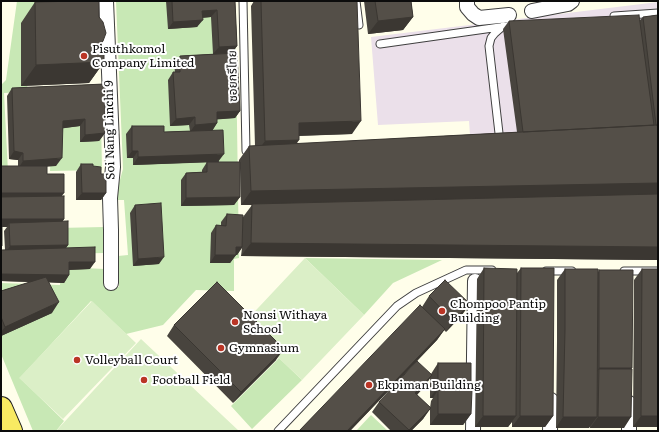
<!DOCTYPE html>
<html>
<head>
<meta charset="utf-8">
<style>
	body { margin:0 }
	#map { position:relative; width:659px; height:432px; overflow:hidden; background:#fffeea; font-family:Literata,serif }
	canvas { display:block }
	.frame { position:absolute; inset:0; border:2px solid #0c0c0c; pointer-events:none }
</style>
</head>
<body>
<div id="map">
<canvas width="659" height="432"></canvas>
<div class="frame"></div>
</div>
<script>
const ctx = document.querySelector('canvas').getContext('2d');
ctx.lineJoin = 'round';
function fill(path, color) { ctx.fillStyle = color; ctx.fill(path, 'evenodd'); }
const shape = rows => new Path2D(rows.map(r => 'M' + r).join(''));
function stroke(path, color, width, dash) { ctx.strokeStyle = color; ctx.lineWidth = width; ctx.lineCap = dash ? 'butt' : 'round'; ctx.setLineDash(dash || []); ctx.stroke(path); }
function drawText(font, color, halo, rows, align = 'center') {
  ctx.font = font + ' Literata,"Noto Sans Thai",serif'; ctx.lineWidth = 4; ctx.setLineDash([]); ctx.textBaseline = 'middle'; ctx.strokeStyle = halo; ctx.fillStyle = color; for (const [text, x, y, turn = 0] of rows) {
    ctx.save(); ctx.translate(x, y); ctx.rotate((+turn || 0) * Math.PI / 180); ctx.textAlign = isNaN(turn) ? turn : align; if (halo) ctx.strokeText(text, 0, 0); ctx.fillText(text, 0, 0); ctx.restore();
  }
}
fill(shape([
	[658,2,658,137,471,149,469,121,378,125,371,37]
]), '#ebe0ea');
fill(shape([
	[17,1,97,1,31,22,27,92,4,93,8,172,1,172,1,85,6,80],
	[116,1,233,1,236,58,239,258,234,259,234,291,196,290,163,325,126,334,91,301,20,378,64,421,56,431,33,431,1,354,1,283,60,285,61,267,105,269,105,287,119,287,118,256,128,255,124,200,116,200,116,194,123,169],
	[101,120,102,170,50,171,52,126],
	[104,227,104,253,60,254,58,228],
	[305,258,442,260,393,283,364,315],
	[279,358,302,380,252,429,231,406],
	[371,415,388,431,356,431]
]), '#c8e8b5');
fill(shape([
	[305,258,364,315,302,380,243,324],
	[92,301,136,343,63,419,19,378],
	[141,339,239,431,56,431]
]), '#dbefc7');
const lane = shape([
	[243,1,246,151],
	[356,1,359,25],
	[614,16,658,13],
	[380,44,514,25],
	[500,142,489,46,491,38,495,33,503,26],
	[546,271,572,271],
	[624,271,658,271],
	[278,431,397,306,416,293,466,270,492,270]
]);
const street = shape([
	[106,1,113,167,110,198,111,230,111,283],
	[467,1,467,7,473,14,479,18,509,15],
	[532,11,568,4,572,1],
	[473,431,475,281],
	[550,431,551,400],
	[629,431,629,403]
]);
const primary = shape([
	[1,408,11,431]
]);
stroke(lane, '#3f3f3f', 9);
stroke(street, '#3f3f3f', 16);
stroke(primary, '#1d1d1d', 24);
stroke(lane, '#fff', 7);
stroke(street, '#fff', 14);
stroke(primary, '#f8ea62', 22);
fill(shape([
	[166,1,235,1,237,46,232,53,240,111,235,118,217,119,217,123,212,131,219,162,239,162,239,160,249,146,255,146,251,6,254,1,357,1,352,134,299,136,296,144,517,132,503,29,509,21,640,20,643,17,658,15,658,260,241,256,242,248,237,255,236,255,230,263,210,263,211,233,216,225,221,226,221,222,227,214,243,217,252,205,241,205,240,168,240,197,234,205,181,206,181,180,186,173,202,172,202,170,207,162,133,165,133,158,127,158,126,134,132,126,164,132,190,131,189,125,170,126,168,80,173,72,175,72,174,64,180,56,213,54,211,17,202,18,197,27,168,29],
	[364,1,411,1,413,17,403,30,368,34],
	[35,2,99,17,103,41,99,46,104,62,89,83,21,86,21,23],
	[105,84,105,133,99,141,80,142,80,126,63,128,56,166,47,166,47,174,62,196,64,219,62,222,68,245,66,248,90,269,69,270,69,275,64,283,49,282,52,313,1,336,1,291,30,282,1,281,1,250,5,250,4,231,7,227,2,227,2,246,1,247,1,166,18,166,18,160,9,159,7,96,12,88],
	[81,164,93,166,101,174,106,193,101,200,76,200,76,172],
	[135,205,159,264,133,266,130,213],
	[484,268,517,273,521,268,553,416,545,427,512,427,512,422,508,427,475,427,477,279],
	[565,269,598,272,599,270,632,368,631,369,624,428,590,428,590,425,589,428,556,428,557,341,557,280],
	[642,269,658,269,658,427,633,427,634,280],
	[429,296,462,315,446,332,444,330,437,340,350,431,299,431,422,307],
	[174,325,276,360,233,403,167,336],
	[438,363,469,390,471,414,463,425,430,425,430,408,423,419,411,431,391,431,372,412,379,402,431,374],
	[430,378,430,398,433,398,431,401,430,408,417,395,425,386]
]), '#48443e');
fill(shape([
	[217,10,211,17,197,18,202,11],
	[413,17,403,30,368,34,378,21],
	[203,20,197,27,168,29,173,22],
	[103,41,88,63,104,62,89,83,21,86,36,65,99,46],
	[237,46,232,53,213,54,219,47],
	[240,111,235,118,211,120,217,112],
	[195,117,189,125,170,126,176,119],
	[85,119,80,126,58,129,63,121],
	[361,121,352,134,289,136,299,123],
	[217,123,212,131,190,132,195,125],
	[105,133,99,141,80,142,85,135],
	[299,140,290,154,255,155,265,141],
	[14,151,23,153,18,160,9,159],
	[132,151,138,151,133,158,127,158],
	[224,154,218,162,133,165,138,157],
	[62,158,56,166,18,169,23,161],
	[658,183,658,196,241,205,251,191],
	[1,193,64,193,59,200,1,201],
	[82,193,106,193,101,200,76,200],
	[240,197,234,205,181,206,186,198],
	[1,219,64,219,59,227,9,223,7,227,1,227],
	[251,243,658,247,658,260,241,256],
	[68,245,63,252,5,254,10,246],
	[236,247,242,247,237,255,231,255],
	[215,255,236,255,230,263,210,263],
	[164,257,159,264,133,266,138,259],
	[69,262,95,262,90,269,63,270],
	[1,274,69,275,64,283,1,281],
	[59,302,52,313,1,336,1,332,5,327],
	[470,304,462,315,446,332,453,321],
	[445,329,437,340,350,431,347,431],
	[284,349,276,360,233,403,241,392],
	[599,368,632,368,624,379,599,369,592,379,591,379],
	[432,375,425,386,408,404,415,393],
	[438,387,471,387,463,398,438,390,433,398,430,398],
	[431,408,423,419,411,431,409,431],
	[438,414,471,414,463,425,430,425],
	[483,416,516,416,508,427,475,427],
	[520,416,553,416,545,427,512,427],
	[641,416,658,416,658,427,633,427],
	[563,417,597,417,589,428,556,428],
	[598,417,631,417,624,428,590,428]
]), '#3b3732');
const building = shape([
	[80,1,99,1,99,17,103,22,106,33,103,41,99,46,102,49,104,55,104,62,36,65,35,2,80,1],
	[172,1,235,1,237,46,219,47,217,10,202,11,203,20,173,22,172,1],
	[261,1,357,1,361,121,299,123,299,140,265,141,261,1],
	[375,1,411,1,413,17,378,21,375,1],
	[639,15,654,125,523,132,509,21,639,15],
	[658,15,658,125,656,125,643,17,658,15],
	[237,53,240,111,217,112,217,123,195,125,195,117,176,119,173,72,180,72,180,56,237,53],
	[105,84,105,133,85,135,85,119,63,121,62,158,23,161,23,153,14,151,12,88,105,84],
	[658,125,658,183,251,191,249,146,658,125],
	[132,126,164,126,164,132,223,130,224,154,138,157,138,151,132,151,132,126],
	[207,162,240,162,240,197,186,198,186,173,207,172,207,162],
	[81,164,93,164,93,166,101,167,101,174,106,174,106,193,82,193,81,164],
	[1,166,47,166,47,174,64,174,64,193,1,193,1,166],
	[658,194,658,247,251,243,252,204,658,194],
	[64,196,64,219,1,219,1,197,64,196],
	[161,203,164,257,138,259,135,205,161,203],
	[227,214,243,215,242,247,236,247,236,255,215,255,216,225,226,226,227,214],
	[68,221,68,245,10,246,9,223,68,221],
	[1,224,2,224,2,246,1,246,1,224],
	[95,247,95,262,69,262,69,275,1,274,1,250,95,247],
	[484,268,517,269,516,416,483,416,484,268],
	[521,268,554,268,553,416,520,416,521,268],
	[565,269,598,269,597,417,563,417,565,330,565,269],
	[642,269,658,269,658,416,641,416,642,269],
	[599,270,633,270,632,368,599,368,599,270],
	[46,277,59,302,5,327,1,317,1,291,46,277],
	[445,280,470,304,453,321,429,296,445,280],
	[217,282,284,349,241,392,174,325,217,282],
	[420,305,445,329,347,431,299,431,420,305],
	[417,361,432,375,415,393,431,408,409,430,379,402,417,361],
	[438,363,471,363,471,387,438,387,438,363],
	[599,369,632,369,631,417,598,417,599,369],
	[438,390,472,390,471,414,438,414,438,390]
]);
fill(building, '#544f48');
stroke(building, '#3b3732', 1);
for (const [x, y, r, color] of [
	[84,56,4,"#ba3525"],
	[442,311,4,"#ba3525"],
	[235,322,4,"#ba3525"],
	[221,348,4,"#ba3525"],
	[77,360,4,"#ba3525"],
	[144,380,4,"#ba3525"],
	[369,385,4,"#ba3525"]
]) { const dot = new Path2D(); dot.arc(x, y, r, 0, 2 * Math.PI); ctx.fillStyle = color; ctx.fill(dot); stroke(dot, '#fff', 1.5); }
drawText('12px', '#0c0c0c', '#fff', [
	["Pisuthkomol",92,49],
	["Company Limited",92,63],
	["Chompoo Pantip",450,304],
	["Building",450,318],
	["Nonsi Withaya",243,315],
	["School",243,329],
	["Gymnasium",229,348],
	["Volleyball Court",85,360],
	["Football Field",152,380],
	["Ekpiman Building",377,385]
], 'left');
drawText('12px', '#0c0c0c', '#fff', [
	["ซอยกรีไทย",233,76,-91],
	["Soi Nang Linchi 9",110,130,-91]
]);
</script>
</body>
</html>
